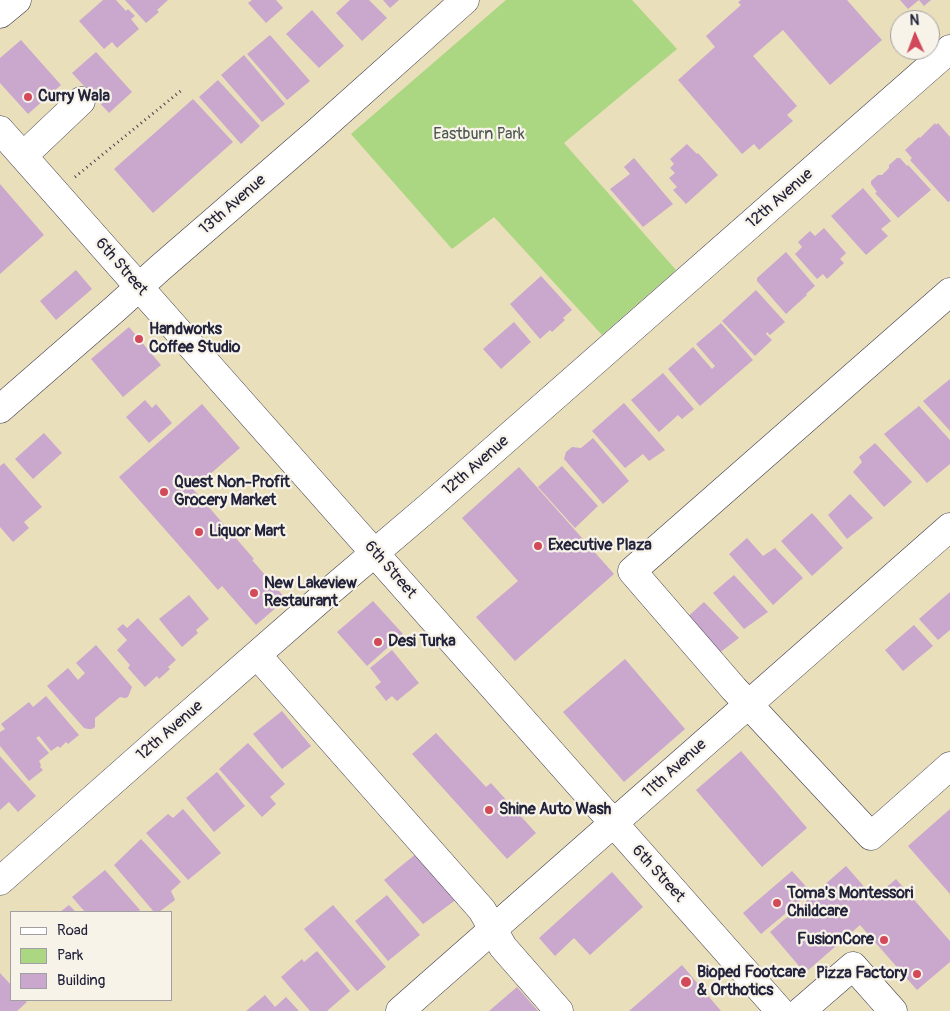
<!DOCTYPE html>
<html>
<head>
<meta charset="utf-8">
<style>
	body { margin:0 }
	#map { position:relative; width:950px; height:1011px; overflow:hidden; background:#eadfbb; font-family:Pangolin,sans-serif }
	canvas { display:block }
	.legend { position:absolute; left:10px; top:911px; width:162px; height:90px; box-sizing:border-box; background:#f7f3e8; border:1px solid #a29fa3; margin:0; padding:6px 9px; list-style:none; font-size:15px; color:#22223b }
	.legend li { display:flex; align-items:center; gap:10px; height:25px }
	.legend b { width:25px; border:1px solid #a29fa3 }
	.north { position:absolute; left:890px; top:10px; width:50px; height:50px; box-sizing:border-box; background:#f7f3e8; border:1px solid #a29fa3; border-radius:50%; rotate:358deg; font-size:14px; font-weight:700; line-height:20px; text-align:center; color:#22223b }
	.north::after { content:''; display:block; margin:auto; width:18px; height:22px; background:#d1495b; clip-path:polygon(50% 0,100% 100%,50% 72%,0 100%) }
</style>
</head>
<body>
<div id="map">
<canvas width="950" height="1011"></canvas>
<ul class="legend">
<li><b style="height:6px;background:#fff"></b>Road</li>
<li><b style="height:14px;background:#abd682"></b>Park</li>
<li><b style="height:14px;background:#caa7cd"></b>Building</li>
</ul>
<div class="north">N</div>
</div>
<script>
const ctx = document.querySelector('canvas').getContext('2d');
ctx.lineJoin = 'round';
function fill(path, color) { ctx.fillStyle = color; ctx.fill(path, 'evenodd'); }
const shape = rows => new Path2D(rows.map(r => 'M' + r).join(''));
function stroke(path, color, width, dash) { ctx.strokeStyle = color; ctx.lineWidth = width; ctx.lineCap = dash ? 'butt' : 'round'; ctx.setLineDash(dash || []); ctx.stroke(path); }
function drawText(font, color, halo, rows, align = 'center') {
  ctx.font = font + ' Pangolin,sans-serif'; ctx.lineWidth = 4.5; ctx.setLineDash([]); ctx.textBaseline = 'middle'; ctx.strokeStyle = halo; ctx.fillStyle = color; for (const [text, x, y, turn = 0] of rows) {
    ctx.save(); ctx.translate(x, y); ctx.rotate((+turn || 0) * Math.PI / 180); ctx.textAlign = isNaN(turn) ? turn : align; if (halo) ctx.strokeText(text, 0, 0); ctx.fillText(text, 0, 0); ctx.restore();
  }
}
fill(shape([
	[506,0,632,0,677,49,564,143,676,270,602,335,494,217,452,249,351,134]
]), '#abd682');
fill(shape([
	[103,0,116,0,126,11,128,9,135,16,131,19,139,29,117,48,112,42,104,49,79,21],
	[125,0,168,0,157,10,159,12,146,23],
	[252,0,276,0,283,8,266,23,248,3],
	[350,0,369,0,387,18,362,41,336,13],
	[383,0,399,0,390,8],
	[741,0,847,0,882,40,830,85,783,30,753,56,797,106,787,115,793,121,759,150,754,144,742,154,678,80,715,47,706,36,741,5,738,2],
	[900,0,931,0,924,6,919,0,908,9],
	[312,10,344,46,319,68,286,34],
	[270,35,310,81,287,100,247,54],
	[21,40,61,85,28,114,0,83,0,58],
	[96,52,132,92,109,113,72,73],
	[244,55,285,104,262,122,221,75],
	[218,80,260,126,241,144,199,97],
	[193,99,233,142,153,213,114,169],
	[935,123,936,125,938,123,950,137,950,201,948,202,910,160,912,158,905,150,919,137,920,138],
	[687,144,697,154,698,153,718,175,686,204,673,190,677,187,669,178,675,173,670,168,674,164,670,159],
	[634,158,673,204,643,227,610,189,630,174,624,167],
	[897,158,900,158,907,166,908,165,931,190,898,218,875,193,877,192,871,184,871,181,878,175,882,175,889,168,889,165],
	[0,184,44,235,0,274],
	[863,188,891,221,881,229,888,236,866,255,831,216],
	[824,228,846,253,840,259,844,263,827,279,823,274,817,279,795,254,802,247,798,242,810,231,815,236],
	[786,252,815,286,806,294,807,295,786,314,757,281,757,278],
	[76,270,92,289,56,320,40,301],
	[541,276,572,310,563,318,565,320,552,332,550,330,540,339,510,304],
	[756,290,785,322,770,335,767,332,766,334,772,340,755,356,722,321],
	[514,322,531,342,501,369,483,349],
	[721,323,753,360,700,406,668,369,693,347,712,369,715,366,696,344],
	[129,327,161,365,123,397,91,359],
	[663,373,694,409,682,419,678,415,659,432,631,400],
	[950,379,950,431,923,401],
	[145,400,152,408,156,404,172,423,149,443,126,417],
	[624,403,665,450,649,461,643,454,625,468,592,431],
	[202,404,240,448,193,489,254,559,252,560,286,599,256,625,222,586,218,590,119,477],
	[919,406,950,440,950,464,927,483,884,434],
	[44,433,62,453,33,479,15,459],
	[593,438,629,481,603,504,564,459,566,452,572,447,581,448],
	[875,443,912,482,884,507,853,472,862,462,859,457],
	[4,463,42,507,24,522,29,528,13,542,0,527,0,466],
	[562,466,598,506,575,528,538,487],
	[519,467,614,574,515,661,476,617,518,581,462,518],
	[850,494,873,518,847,539,828,515],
	[812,513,843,548,812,576,781,541],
	[747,538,763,556,775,548,803,578,773,605,729,554],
	[734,575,768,612,744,629,713,593],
	[950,592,950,630,938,640,919,619],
	[189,595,209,619,196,630,198,633,182,647,159,619],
	[373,601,403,634,367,666,337,632],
	[704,602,739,638,714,657,683,621],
	[138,618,176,660,168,667,170,669,159,679,157,676,145,687,128,668,130,665,117,650,127,640,117,629,123,624,127,628],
	[914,625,933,646,903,671,885,650],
	[96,645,132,687,128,697,125,698,120,697,95,718,95,727,92,729,88,729,84,728,47,686,68,668,78,680,85,673,76,663],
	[392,650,419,683,397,701,392,696,386,701,375,687,381,682,370,668],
	[625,659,685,729,624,782,563,712],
	[46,696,79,735,68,744,66,742,60,748,58,746,51,751,39,736,36,738,49,753,39,761,41,765,40,767,43,770,29,781,0,746,0,732,5,729,1,724,29,702,33,707],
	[282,711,311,746,282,769,253,734],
	[436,733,486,787,491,783,536,833,507,859,412,754],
	[248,743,285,784,270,797,276,804,262,817,219,769],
	[741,751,807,828,762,867,696,790],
	[0,756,36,796,18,812,9,802,0,810],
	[217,772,245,806,214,832,186,798],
	[183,809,221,853,188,880,146,833,168,814,173,818],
	[950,809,950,894,908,846],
	[141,839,181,882,171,891,175,900,159,912,154,912,114,865],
	[417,853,457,899,423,924,384,880],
	[846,866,874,898,896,879,950,941,950,962,917,990,860,925,805,973,770,932],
	[105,870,140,910,138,912,85,912,72,897],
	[792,871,811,892,761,934,743,913],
	[612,872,643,907,590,955,574,938,555,956,539,938],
	[387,895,420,935,388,961,355,921],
	[69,905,76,912,60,912],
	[333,905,386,967,357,991,304,929],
	[317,951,350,991,327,1011,310,1011,281,977,302,959,304,962],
	[682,965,721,1011,629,1011],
	[0,973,11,985,11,1000,25,1000,27,1002,17,1011,0,1011],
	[517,987,538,1011,489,1011],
	[265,995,275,1007,286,997,299,1011,246,1011]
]), '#caa7cd');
const minor = shape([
	[0,14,17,0],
	[0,130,780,1011],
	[23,156,81,101],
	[950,292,632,571,734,689,871,836,950,766],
	[0,409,116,308,160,268,316,133,465,0],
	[257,655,482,910,503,947,559,1011],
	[0,881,164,736,324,596,431,505,950,49],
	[400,1011,950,527],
	[801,1011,853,966,893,1011]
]);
stroke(minor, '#403e4e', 29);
stroke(shape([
	[75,177,183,89]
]), '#403e4e', 3, [1, 4]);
stroke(minor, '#fff', 28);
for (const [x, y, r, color] of [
	[28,97,5,"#d1495b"],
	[139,339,5,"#d1495b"],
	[164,492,5,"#d1495b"],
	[199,532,5,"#d1495b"],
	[538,546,5,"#d1495b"],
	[254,593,5,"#d1495b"],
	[378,642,5,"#d1495b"],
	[489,810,5,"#d1495b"],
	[777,903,5,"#d1495b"],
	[884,940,5,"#d1495b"],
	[917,974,5,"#d1495b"],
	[686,982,6,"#d1495b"]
]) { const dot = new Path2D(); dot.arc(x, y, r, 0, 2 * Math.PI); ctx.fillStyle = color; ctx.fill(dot); stroke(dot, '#f7f3e8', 2); }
drawText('bold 16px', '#22223b', '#f7f3e8', [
	["Curry Wala",38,97],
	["Handworks",149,330],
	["Coffee Studio",149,348],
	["Quest Non-Profit",174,483],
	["Grocery Market",174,501],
	["Liquor Mart",209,532],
	["Executive Plaza",548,546],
	["New Lakeview",264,584],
	["Restaurant",264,602],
	["Desi Turka",388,642],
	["Shine Auto Wash",499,810],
	["Toma's Montessori",787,894],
	["Childcare",787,912],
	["FusionCore",874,940,"right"],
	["Bioped Footcare",697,973],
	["& Orthotics",697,991],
	["Pizza Factory",907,974,"right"]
], 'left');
drawText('16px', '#4b5850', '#f7f3e8', [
	["Eastburn Park",479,135]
]);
drawText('16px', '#22223b', '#f7f3e8', [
	["12th Avenue",780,199,-41],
	["13th Avenue",233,205,-41],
	["6th Street",121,267,49],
	["12th Avenue",476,466,-41],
	["6th Street",390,570,49],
	["12th Avenue",170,731,-41],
	["11th Avenue",675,769,-42],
	["6th Street",658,874,48]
]);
</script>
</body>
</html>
